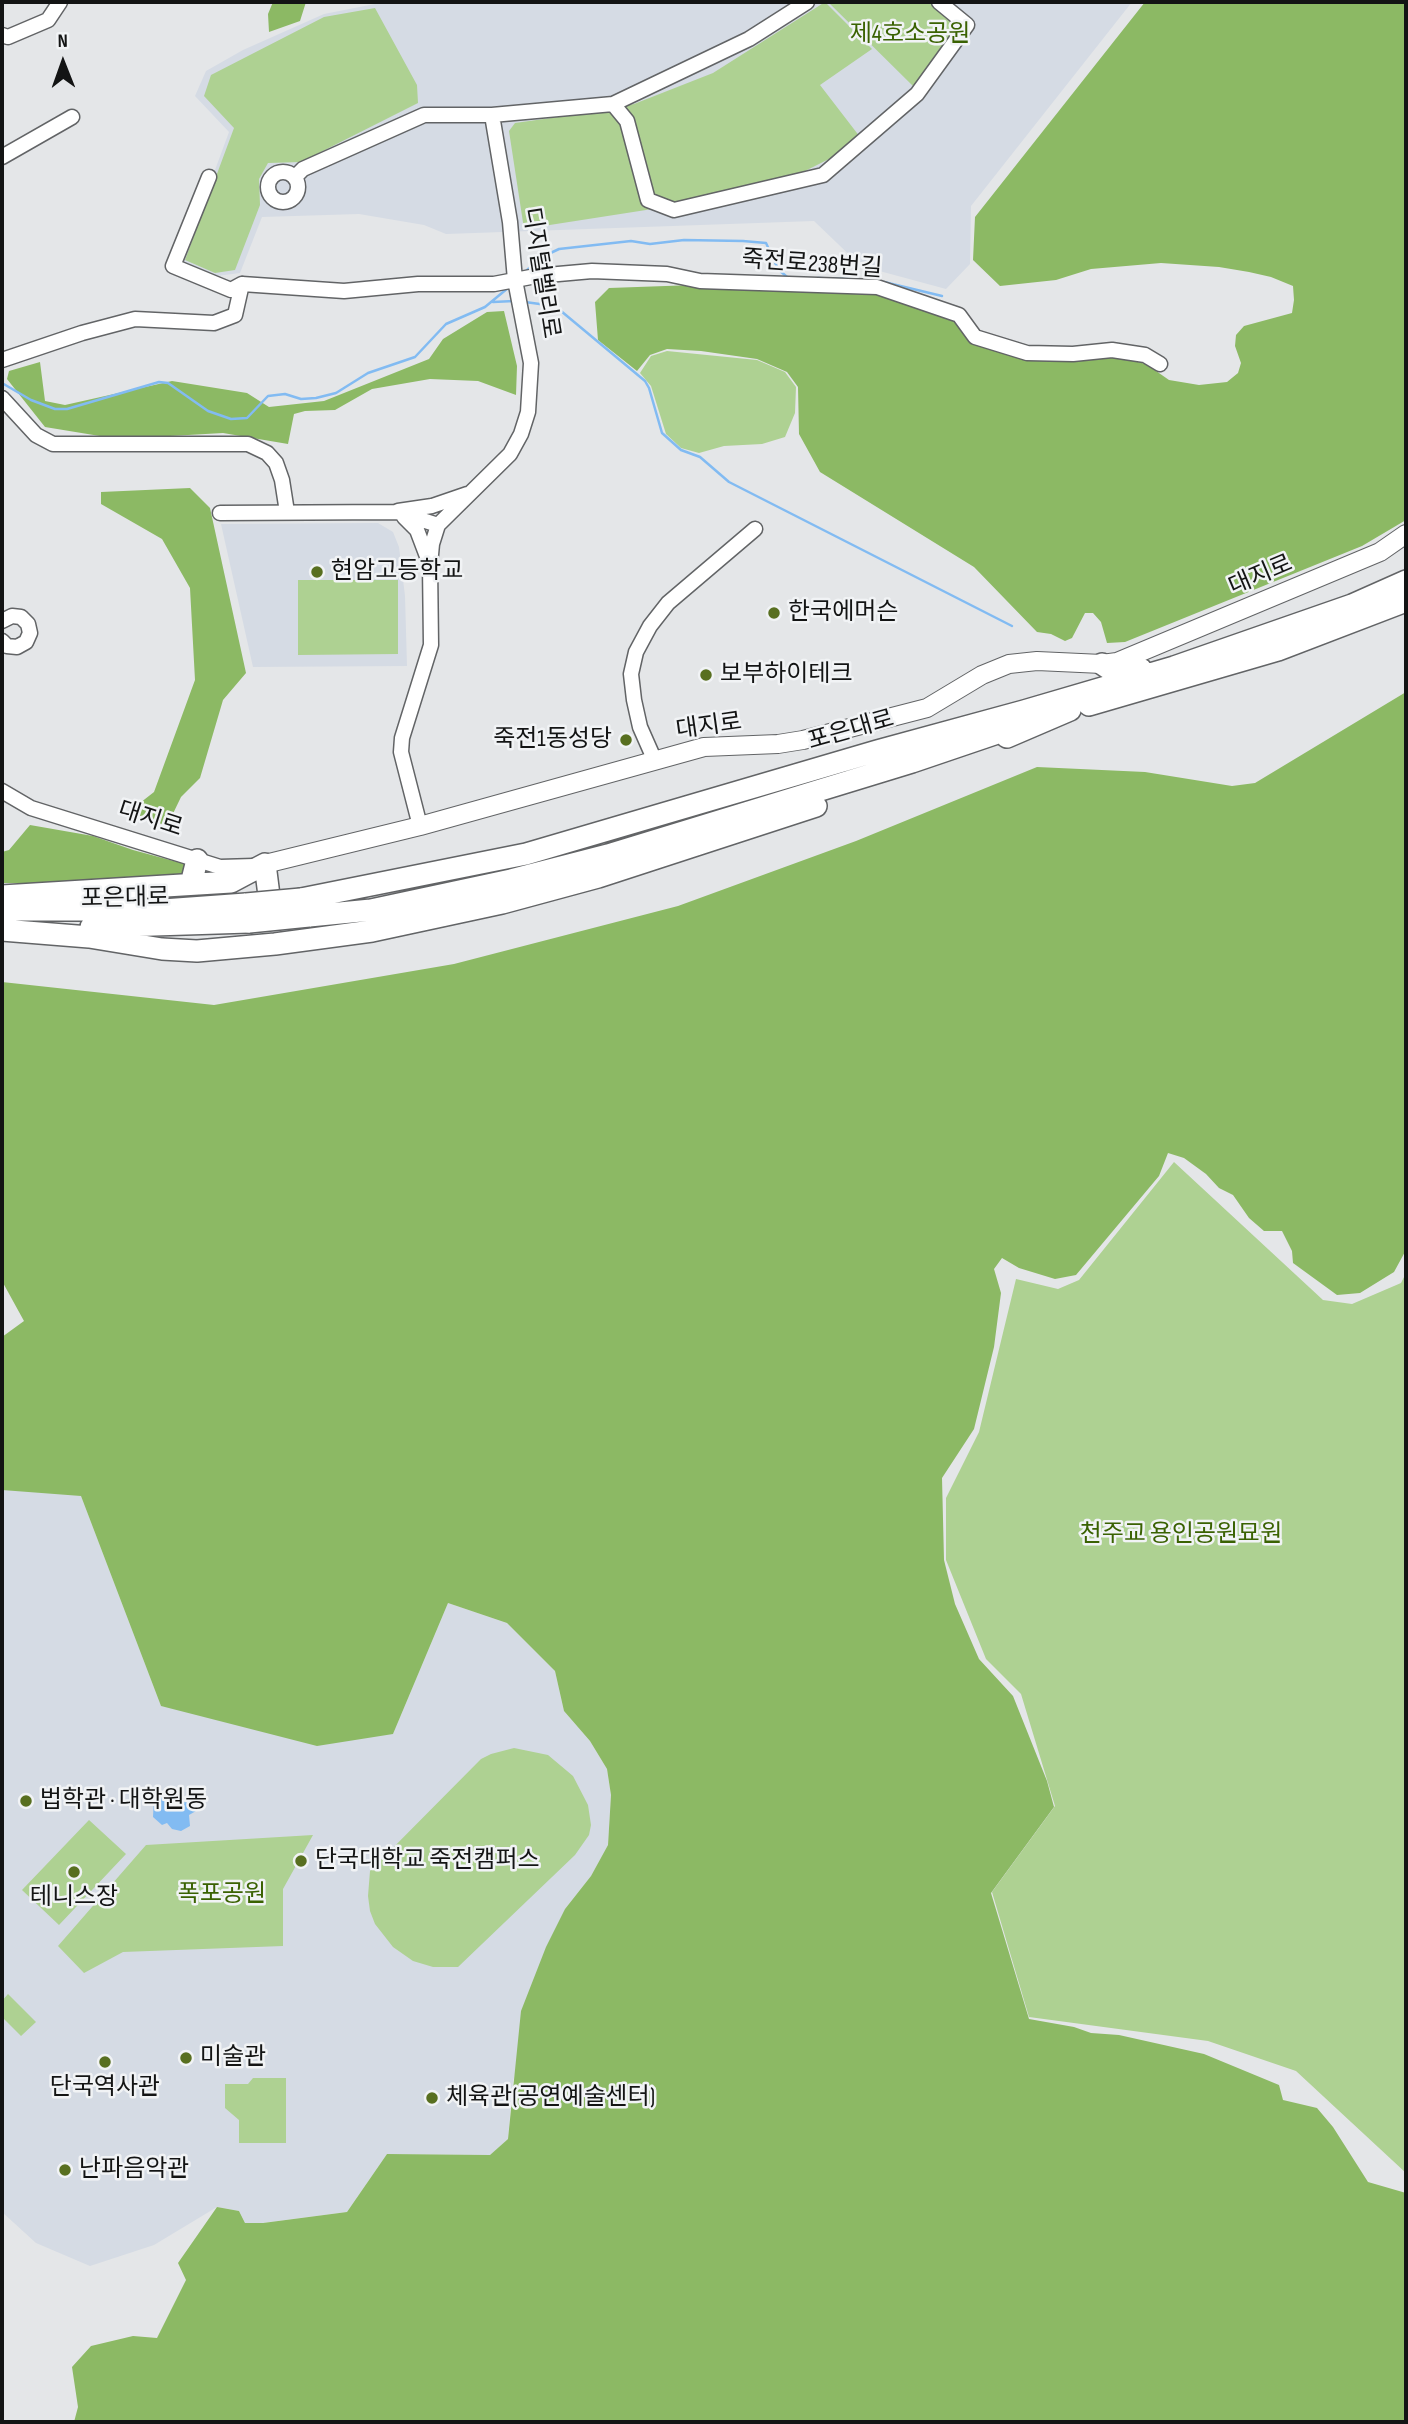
<!DOCTYPE html>
<html>
<head>
<meta charset="utf-8">
<style>
	body { margin:0 }
	#map { position:relative; width:1408px; height:2424px; overflow:hidden; background:#e4e6e8; font-family:"Sofia Sans Condensed",sans-serif }
	canvas { display:block }
	.frame { position:absolute; inset:0; border:4px solid #131414; pointer-events:none }
	.north { position:absolute; left:28px; top:28px; width:70px; height:70px; -webkit-text-stroke:5px #f1f3f5; paint-order:stroke; rotate:359deg; font-size:19px; font-weight:700; line-height:28px; text-align:center; color:#131414 }
	.north::after { content:''; display:block; margin:auto; width:24px; height:32px; background:#131414; clip-path:polygon(50% 0,100% 100%,50% 72%,0 100%) }
</style>
</head>
<body>
<div id="map">
<canvas width="1408" height="2424"></canvas>
<div class="frame"></div>
<div class="north">N</div>
</div>
<script>
const ctx = document.querySelector('canvas').getContext('2d');
ctx.lineJoin = 'round';
function fill(path, color) { ctx.fillStyle = color; ctx.fill(path, 'evenodd'); }
const shape = rows => new Path2D(rows.map(r => 'M' + r).join(''));
function stroke(path, color, width, dash) { ctx.strokeStyle = color; ctx.lineWidth = width; ctx.lineCap = dash ? 'butt' : 'round'; ctx.setLineDash(dash || []); ctx.stroke(path); }
function drawText(font, color, halo, rows, align = 'center') {
  ctx.font = font + ' "Sofia Sans Condensed","Noto Sans KR",sans-serif'; ctx.lineWidth = 5; ctx.setLineDash([]); ctx.textBaseline = 'middle'; ctx.strokeStyle = halo; ctx.fillStyle = color; for (const [text, x, y, turn = 0] of rows) {
    ctx.save(); ctx.translate(x, y); ctx.rotate((+turn || 0) * Math.PI / 180); ctx.textAlign = isNaN(turn) ? turn : align; if (halo) ctx.strokeText(text, 0, 0); ctx.fillText(text, 0, 0); ctx.restore();
  }
}
fill(shape([
	[385,2,1132,2,971,206,970,264,946,289,861,266,814,221,446,234,424,225,359,214,262,217,240,273,209,277,180,265,229,132,195,96,206,71,243,50,324,14],
	[378,523,393,532,399,547,405,596,407,666,253,667,221,524],
	[2,1464,81,1496,161,1706,393,1734,448,1603,507,1623,555,1671,564,1711,590,1741,607,1769,611,1795,608,1845,591,1876,565,1909,513,2081,508,2139,490,2155,387,2154,347,2212,262,2223,245,2223,239,2211,217,2207,154,2245,90,2266,36,2243,2,2212]
]), '#d5dbe4');
fill(shape([
	[825,2,872,49,820,85,860,137,839,154,793,177,646,210,524,229,509,131,515,123,601,111,634,104,713,73],
	[828,2,933,2,957,25,955,36,914,87],
	[375,8,417,85,418,103,301,162,268,163,259,179,260,205,235,270,215,273,185,260,234,128,204,96,211,75,324,17],
	[667,351,757,360,785,372,796,387,795,413,785,437,762,444,724,446,699,453,681,448,666,434,651,386,640,373,651,356],
	[298,580,398,580,398,654,298,655],
	[1174,1162,1323,1300,1352,1304,1401,1283,1406,1273,1406,2173,1296,2071,1208,2041,1029,2017,992,1892,1055,1806,1021,1694,986,1659,946,1560,946,1498,979,1432,1016,1279,1058,1289,1079,1280],
	[514,1748,548,1755,573,1776,588,1805,591,1825,589,1835,575,1855,458,1967,433,1967,413,1961,393,1947,375,1924,370,1911,368,1896,370,1871,481,1759,491,1754],
	[89,1820,126,1854,59,1925,22,1890],
	[313,1835,283,1889,283,1946,123,1952,84,1973,58,1946,146,1845],
	[8,1994,36,2022,21,2036,2,2017,2,2001],
	[253,2078,286,2078,286,2143,239,2143,239,2120,225,2108,225,2084,248,2084]
]), '#aed192');
fill(shape([
	[273,2,306,2,300,21,269,32,268,14],
	[1145,2,1406,2,1406,520,1362,546,1125,642,1107,643,1101,622,1093,613,1085,613,1072,638,1065,641,1051,634,1037,632,974,567,820,472,799,434,798,387,787,372,757,359,701,351,667,349,650,355,637,371,598,340,595,302,609,288,694,285,874,292,956,319,974,342,1113,356,1146,364,1169,380,1199,385,1227,382,1238,373,1241,363,1235,346,1236,335,1244,326,1292,313,1294,300,1293,286,1271,277,1249,272,1219,267,1161,263,1091,269,1056,280,1000,286,973,260,975,217],
	[504,311,517,366,516,395,478,381,430,379,372,389,335,410,305,411,294,414,288,444,223,433,118,439,45,427,7,379,9,371,40,362,45,401,65,405,172,381,247,393,269,407,324,401,429,359,443,339,487,312],
	[190,488,210,508,246,673,223,700,200,778,181,797,167,826,138,815,131,810,154,792,195,680,190,588,162,539,101,504,101,492],
	[1406,692,1406,1250,1394,1272,1360,1293,1337,1295,1293,1263,1292,1251,1282,1231,1264,1231,1249,1218,1233,1195,1219,1188,1206,1174,1184,1158,1168,1153,1159,1176,1076,1275,1055,1279,1019,1268,1002,1258,994,1269,1001,1293,994,1347,974,1429,942,1478,944,1560,955,1604,979,1659,1013,1696,1047,1781,1054,1807,991,1893,1029,2019,1074,2027,1091,2033,1119,2035,1204,2054,1279,2085,1283,2100,1317,2108,1333,2127,1368,2182,1406,2193,1406,2422,74,2422,78,2407,72,2367,91,2346,133,2336,157,2338,186,2280,178,2263,217,2207,239,2211,245,2223,263,2223,347,2212,387,2154,490,2155,508,2139,521,2011,546,1947,565,1909,591,1876,608,1845,611,1795,607,1769,590,1741,564,1711,555,1671,507,1623,448,1603,393,1734,317,1746,161,1706,81,1496,2,1490,2,1337,24,1321,2,1281,2,982,214,1005,454,964,678,906,856,841,1037,767,1145,772,1232,786,1255,783],
	[30,825,93,836,133,850,181,863,191,866,188,877,98,884,2,883,2,852,9,850]
]), '#8cb964');
fill(shape([
	[165,1796,188,1803,196,1811,189,1815,190,1826,181,1831,172,1829,167,1823,162,1825,153,1817,154,1797]
]), '#82bbf2');
stroke(shape([
	[525,272,540,258,559,249,631,241,650,244,684,240,743,241,766,243,778,269,787,277],
	[818,278,874,280],
	[884,282,942,296],
	[493,302,514,301],
	[525,302,547,305,561,311,645,381,649,388,662,433,681,450,700,457,729,482,1012,626],
	[2,383,31,400,55,409,67,409,159,382,168,383,208,411,231,419,247,418,268,396,285,394,301,399,316,398,336,393,368,373,415,357,446,324,485,307,508,288]
]), '#82bbf2', 2.5);
const minor = shape([
	[2,35,8,37,48,20,60,2],
	[613,104,627,121,648,200,674,210,823,175,917,94,967,25,939,2],
	[2,157,72,117],
	'268 187a15 15 0 1 1 30 0a15 15 0 1 1-30 0Z',
	[209,177,173,266,231,290,242,284],
	[295,177,303,169,424,115,492,115],
	[2,360,82,333,135,319,214,323,235,315,242,284,344,291,418,284,494,284,536,276,592,271,667,274,700,281,877,287,959,315,975,337,1027,353,1073,354,1112,350,1145,355,1160,364],
	[2,398,36,435,53,444,248,444,267,453,276,463,282,480,287,512],
	[398,511,432,506,467,494],
	[220,513,397,512,438,525],
	[404,517,417,530,428,559],
	[2,621,12,616,21,617,28,624,30,633,26,642,17,647,7,646,2,641],
	[655,761,640,727,634,700,631,674,636,652,650,626,668,603,755,529],
	[2,791,31,808,220,867,254,866],
	[420,826,401,752,402,738,431,645,430,565,432,544,438,525,510,454,521,434,528,412,531,363,515,280,510,222,492,115,613,104,749,39,807,2]
]);
const major = shape([
	[265,864,420,826,704,747,778,744,803,740,927,708,982,675,1009,664,1037,661,1102,664,1117,662,1380,552,1406,534]
]);
const highway = shape([
	[1102,664,1108,668,1121,670,1141,669],
	[1089,705,1278,650,1406,601],
	[1007,737,1070,710],
	[191,884,197,860],
	[2,896,231,882,265,864,272,919],
	[301,899,526,854,877,751,1024,711,1174,667,1352,605,1406,581],
	[2,910,163,910,246,904],
	[309,916,371,910,511,880,608,855,912,762,1018,726],
	[91,927,249,922],
	[2,930,89,937,162,949,197,951,275,944,372,931,502,903,598,877,816,806]
]);
stroke(minor, '#626466', 17);
stroke(major, '#626466', 20);
stroke(highway, '#626466', 24);
stroke(minor, '#fff', 14);
stroke(major, '#fff', 18);
stroke(highway, '#fff', 21);
const highwayBridge = shape([
	[246,904,301,899],
	[249,922,309,916]
]);
stroke(highwayBridge, '#626466', 24, []);
stroke(highwayBridge, '#fff', 21);
for (const [x, y, r, color] of [
	[317,572,7,"#586f20"],
	[774,613,7,"#586f20"],
	[706,675,7,"#586f20"],
	[626,740,7,"#586f20"],
	[26,1801,7,"#586f20"],
	[301,1861,7,"#586f20"],
	[74,1872,7,"#586f20"],
	[186,2058,7,"#586f20"],
	[105,2062,7,"#586f20"],
	[432,2098,7,"#586f20"],
	[65,2170,7,"#586f20"]
]) { const dot = new Path2D(); dot.arc(x, y, r, 0, 2 * Math.PI); ctx.fillStyle = color; ctx.fill(dot); stroke(dot, '#f1f3f5', 2.5); }
drawText('24px', '#3a6202', '#f1f3f5', [
	["제4호소공원",910,35],
	["천주교 용인공원묘원",1181,1535],
	["폭포공원",222,1895]
]);
drawText('24px', '#131414', '#f1f3f5', [
	["죽전로238번길",812,265,4],
	["디지털벨리로",540,273,81],
	["대지로",1261,576,-23],
	["대지로",709,727,-8],
	["포은대로",851,731,-16],
	["대지로",150,820,18],
	["포은대로",125,899,-1]
]);
drawText('24px', '#131414', '#f1f3f5', [
	["현암고등학교",331,572],
	["한국에머슨",788,613],
	["보부하이테크",720,675],
	["죽전1동성당",612,740,"right"],
	["법학관 · 대학원동",40,1801],
	["단국대학교 죽전캠퍼스",315,1861],
	["테니스장",74,1898,"center"],
	["미술관",200,2058],
	["단국역사관",105,2088,"center"],
	["체육관(공연예술센터)",446,2098],
	["난파음악관",79,2170]
], 'left');
</script>
</body>
</html>
